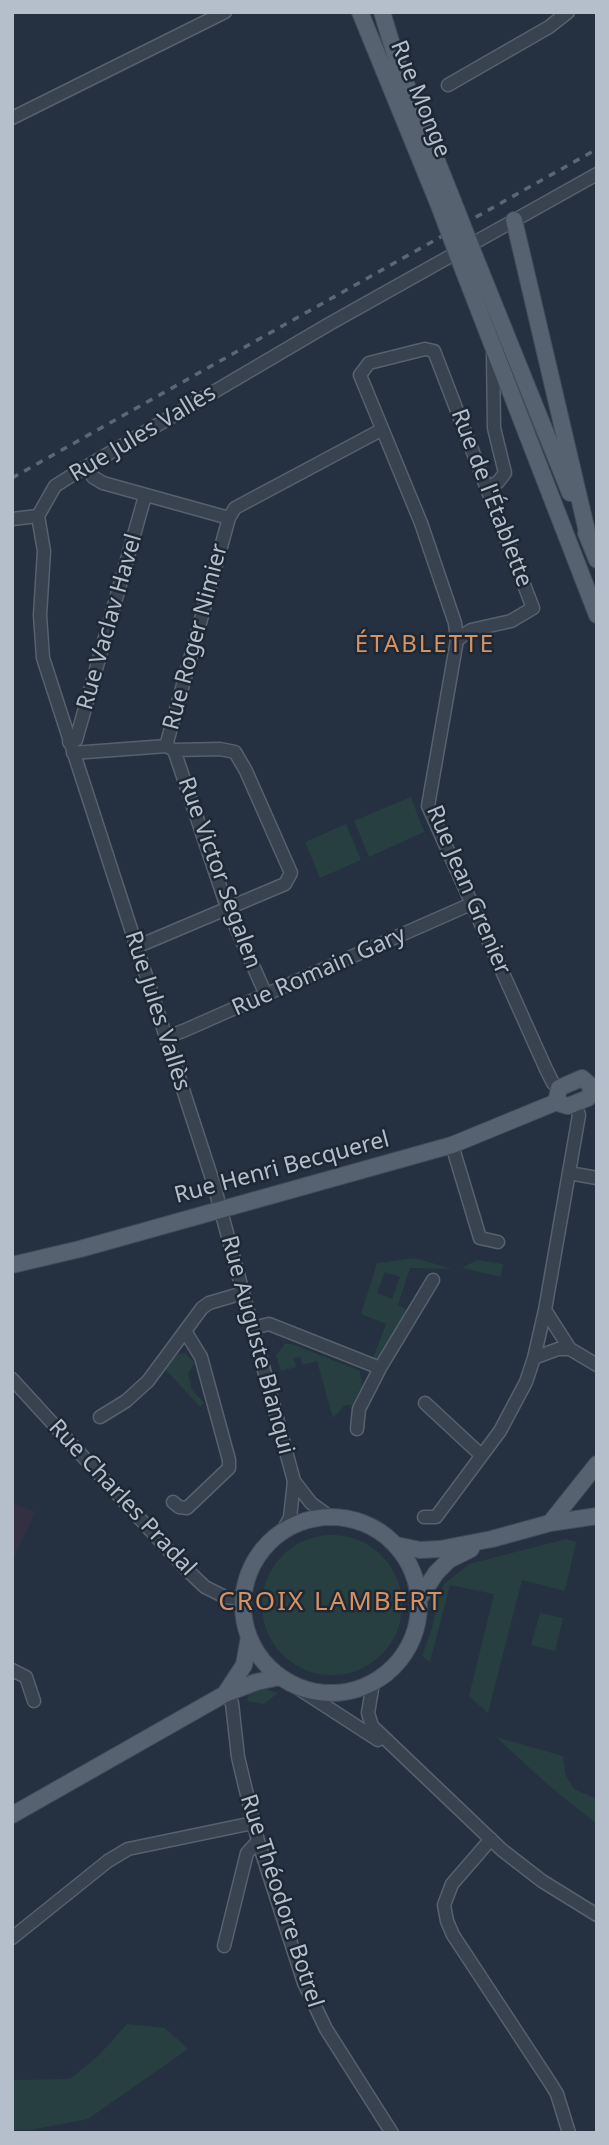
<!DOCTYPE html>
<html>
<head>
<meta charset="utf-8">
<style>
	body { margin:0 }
	#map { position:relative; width:609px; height:2145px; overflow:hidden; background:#253140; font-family:"Noto Sans",sans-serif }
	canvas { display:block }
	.frame { position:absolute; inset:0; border:14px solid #b5becb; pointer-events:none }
</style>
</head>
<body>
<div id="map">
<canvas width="609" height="2145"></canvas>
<div class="frame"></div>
</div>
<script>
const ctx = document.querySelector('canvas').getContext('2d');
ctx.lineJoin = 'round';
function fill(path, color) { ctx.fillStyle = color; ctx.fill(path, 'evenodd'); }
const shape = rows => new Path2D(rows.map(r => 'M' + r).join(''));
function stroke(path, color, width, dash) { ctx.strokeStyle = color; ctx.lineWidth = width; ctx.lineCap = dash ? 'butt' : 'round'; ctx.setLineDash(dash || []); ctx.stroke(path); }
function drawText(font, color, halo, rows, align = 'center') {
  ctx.font = font + ' "Noto Sans",sans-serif'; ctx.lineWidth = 5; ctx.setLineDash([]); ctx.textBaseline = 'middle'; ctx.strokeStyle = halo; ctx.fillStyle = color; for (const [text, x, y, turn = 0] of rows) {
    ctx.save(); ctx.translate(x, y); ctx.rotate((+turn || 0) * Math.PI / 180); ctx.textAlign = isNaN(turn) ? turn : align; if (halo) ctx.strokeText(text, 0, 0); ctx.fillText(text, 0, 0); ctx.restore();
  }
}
fill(shape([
	[12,1502,35,1512,12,1562]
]), '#333141');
fill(shape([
	[411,797,424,832,369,857,354,821],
	[346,824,361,860,320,878,305,842],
	[415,1258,452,1269,410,1268,398,1305,407,1310,383,1352,376,1359,373,1358,386,1324,361,1314,377,1263],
	[385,1272,400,1277,392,1299,377,1293],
	[477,1260,503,1264,501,1277,462,1268],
	[285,1344,292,1344,360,1371,362,1386,352,1405,345,1405,333,1418,317,1361,302,1365,300,1357,294,1358,296,1367,281,1371,276,1355],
	[185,1353,195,1363,188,1373,192,1390,204,1403,200,1407,165,1369,178,1354],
	'262 1605a70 70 0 1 1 140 0a70 70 0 1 1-140 0Z',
	[566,1539,576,1542,565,1591,522,1580,488,1713,469,1696,494,1594,450,1585,430,1662,422,1656,432,1628,438,1598,444,1584,469,1564],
	[540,1613,563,1618,555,1651,531,1645],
	[262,1688,278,1693,264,1704,247,1701,249,1694],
	[496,1737,563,1756,566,1776,574,1789,597,1799,597,1824,548,1785],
	[127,2024,165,2028,188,2049,88,2119,31,2130,12,2130,12,2080,70,2079,99,2055]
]), '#273f41');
const minor = shape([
	[448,85,549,27,568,12],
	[12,118,225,12],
	[88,467,93,477,103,483,229,518],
	[488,488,498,482,505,473,494,428,493,353],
	[12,519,38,516],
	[457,640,471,630,511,621,533,608,434,351,425,349,369,363,360,375,421,523,455,623,457,640,428,806,546,1069,553,1083,559,1088],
	[69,742,76,740,145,496],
	[174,750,227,907,266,995],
	[73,753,166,746,229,518,235,508,381,430],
	[136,947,285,884,291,873,246,771,235,752,220,749,174,750,166,746],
	[166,1037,183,1031,471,904],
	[452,1145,480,1238,498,1242],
	[569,1173,597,1178],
	[545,1310,570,1349],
	[253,1328,269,1324,380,1368],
	[534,1358,558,1349,570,1349,597,1365],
	[12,1379,185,1568,205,1587,225,1597,243,1599],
	[425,1403,481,1455],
	[100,1417,126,1401,148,1381,202,1308,209,1303,243,1293],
	[357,1429,359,1409,380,1368,433,1280],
	[294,1481,311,1503,330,1517],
	[173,1502,179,1507,187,1508,229,1468,229,1460,201,1357,185,1331],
	[424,1517,436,1517,500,1431,526,1382,534,1358,545,1310,579,1115,575,1104],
	[282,1532,290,1518,294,1481,214,1185,43,658,40,615,44,551,38,516,55,486,74,474,331,323,597,174],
	[12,1670,26,1677,34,1701],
	[373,1683,368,1713,372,1726,502,1850,542,1881,597,1915],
	[293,1685,378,1740],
	[225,1694,232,1703,238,1757,258,1841,304,1983,326,2029,392,2133],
	[491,1839,452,1884,444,1905,447,1921,453,1935,551,2084,557,2094,569,2133],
	[12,1938,108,1861,128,1849,253,1823],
	[224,1946,247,1853,258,1841]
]);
const major = shape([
	[360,12,438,203],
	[382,12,397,61,451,196],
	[514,220,589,540],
	[475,257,570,493],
	[461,264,597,615],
	[586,533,597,560],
	[582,1078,590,1085,591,1092,588,1098,568,1106,561,1104,557,1098,559,1088,582,1078],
	[12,1265,80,1249,452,1145,559,1101],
	'243 1605a88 88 0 1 1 176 0a88 88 0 1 1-176 0Z',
	[550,1523,597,1464],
	[396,1545,420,1550,440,1549,492,1539,550,1523,597,1516],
	[419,1599,436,1573,449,1560,471,1549],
	[225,1694,244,1665,249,1637],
	[12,1815,225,1694,256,1682,280,1677]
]);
stroke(minor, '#57616e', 15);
stroke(major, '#424c59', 18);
stroke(minor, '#394350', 12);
stroke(major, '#576270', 16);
stroke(shape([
	[12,478,597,149]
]), '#5b6777', 3.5, [7, 7]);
const majorBridge = shape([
	[451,196,475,257],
	[438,203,461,264]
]);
stroke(majorBridge, '#424c59', 18, []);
stroke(majorBridge, '#576270', 16);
drawText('23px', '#b5becb', '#1e2835', [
	["Rue Monge",420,99,68],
	["Rue Jules Vallès",143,434,-31],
	["Rue de l'Établette",491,498,69],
	["Rue Vaclav Havel",110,622,-74],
	["Rue Roger Nimier",196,637,-75],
	["Rue Victor Segalen",219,873,70],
	["Rue Jean Grenier",468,890,67],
	["Rue Romain Gary",319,972,-24],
	["Rue Jules Vallès",157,1011,72],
	["Rue Henri Becquerel",282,1168,-15],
	["Rue Auguste Blanqui",257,1345,75],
	["Rue Charles Pradal",122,1498,47],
	["Rue Théodore Botrel",281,1901,72]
]);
ctx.letterSpacing = '2px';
drawText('24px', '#d79263', '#1e2835', [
	["ÉTABLETTE",425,645]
]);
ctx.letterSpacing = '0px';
ctx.letterSpacing = '2px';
drawText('26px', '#d79263', '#1e2835', [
	["CROIX LAMBERT",331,1603]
]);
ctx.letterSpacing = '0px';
</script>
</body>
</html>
